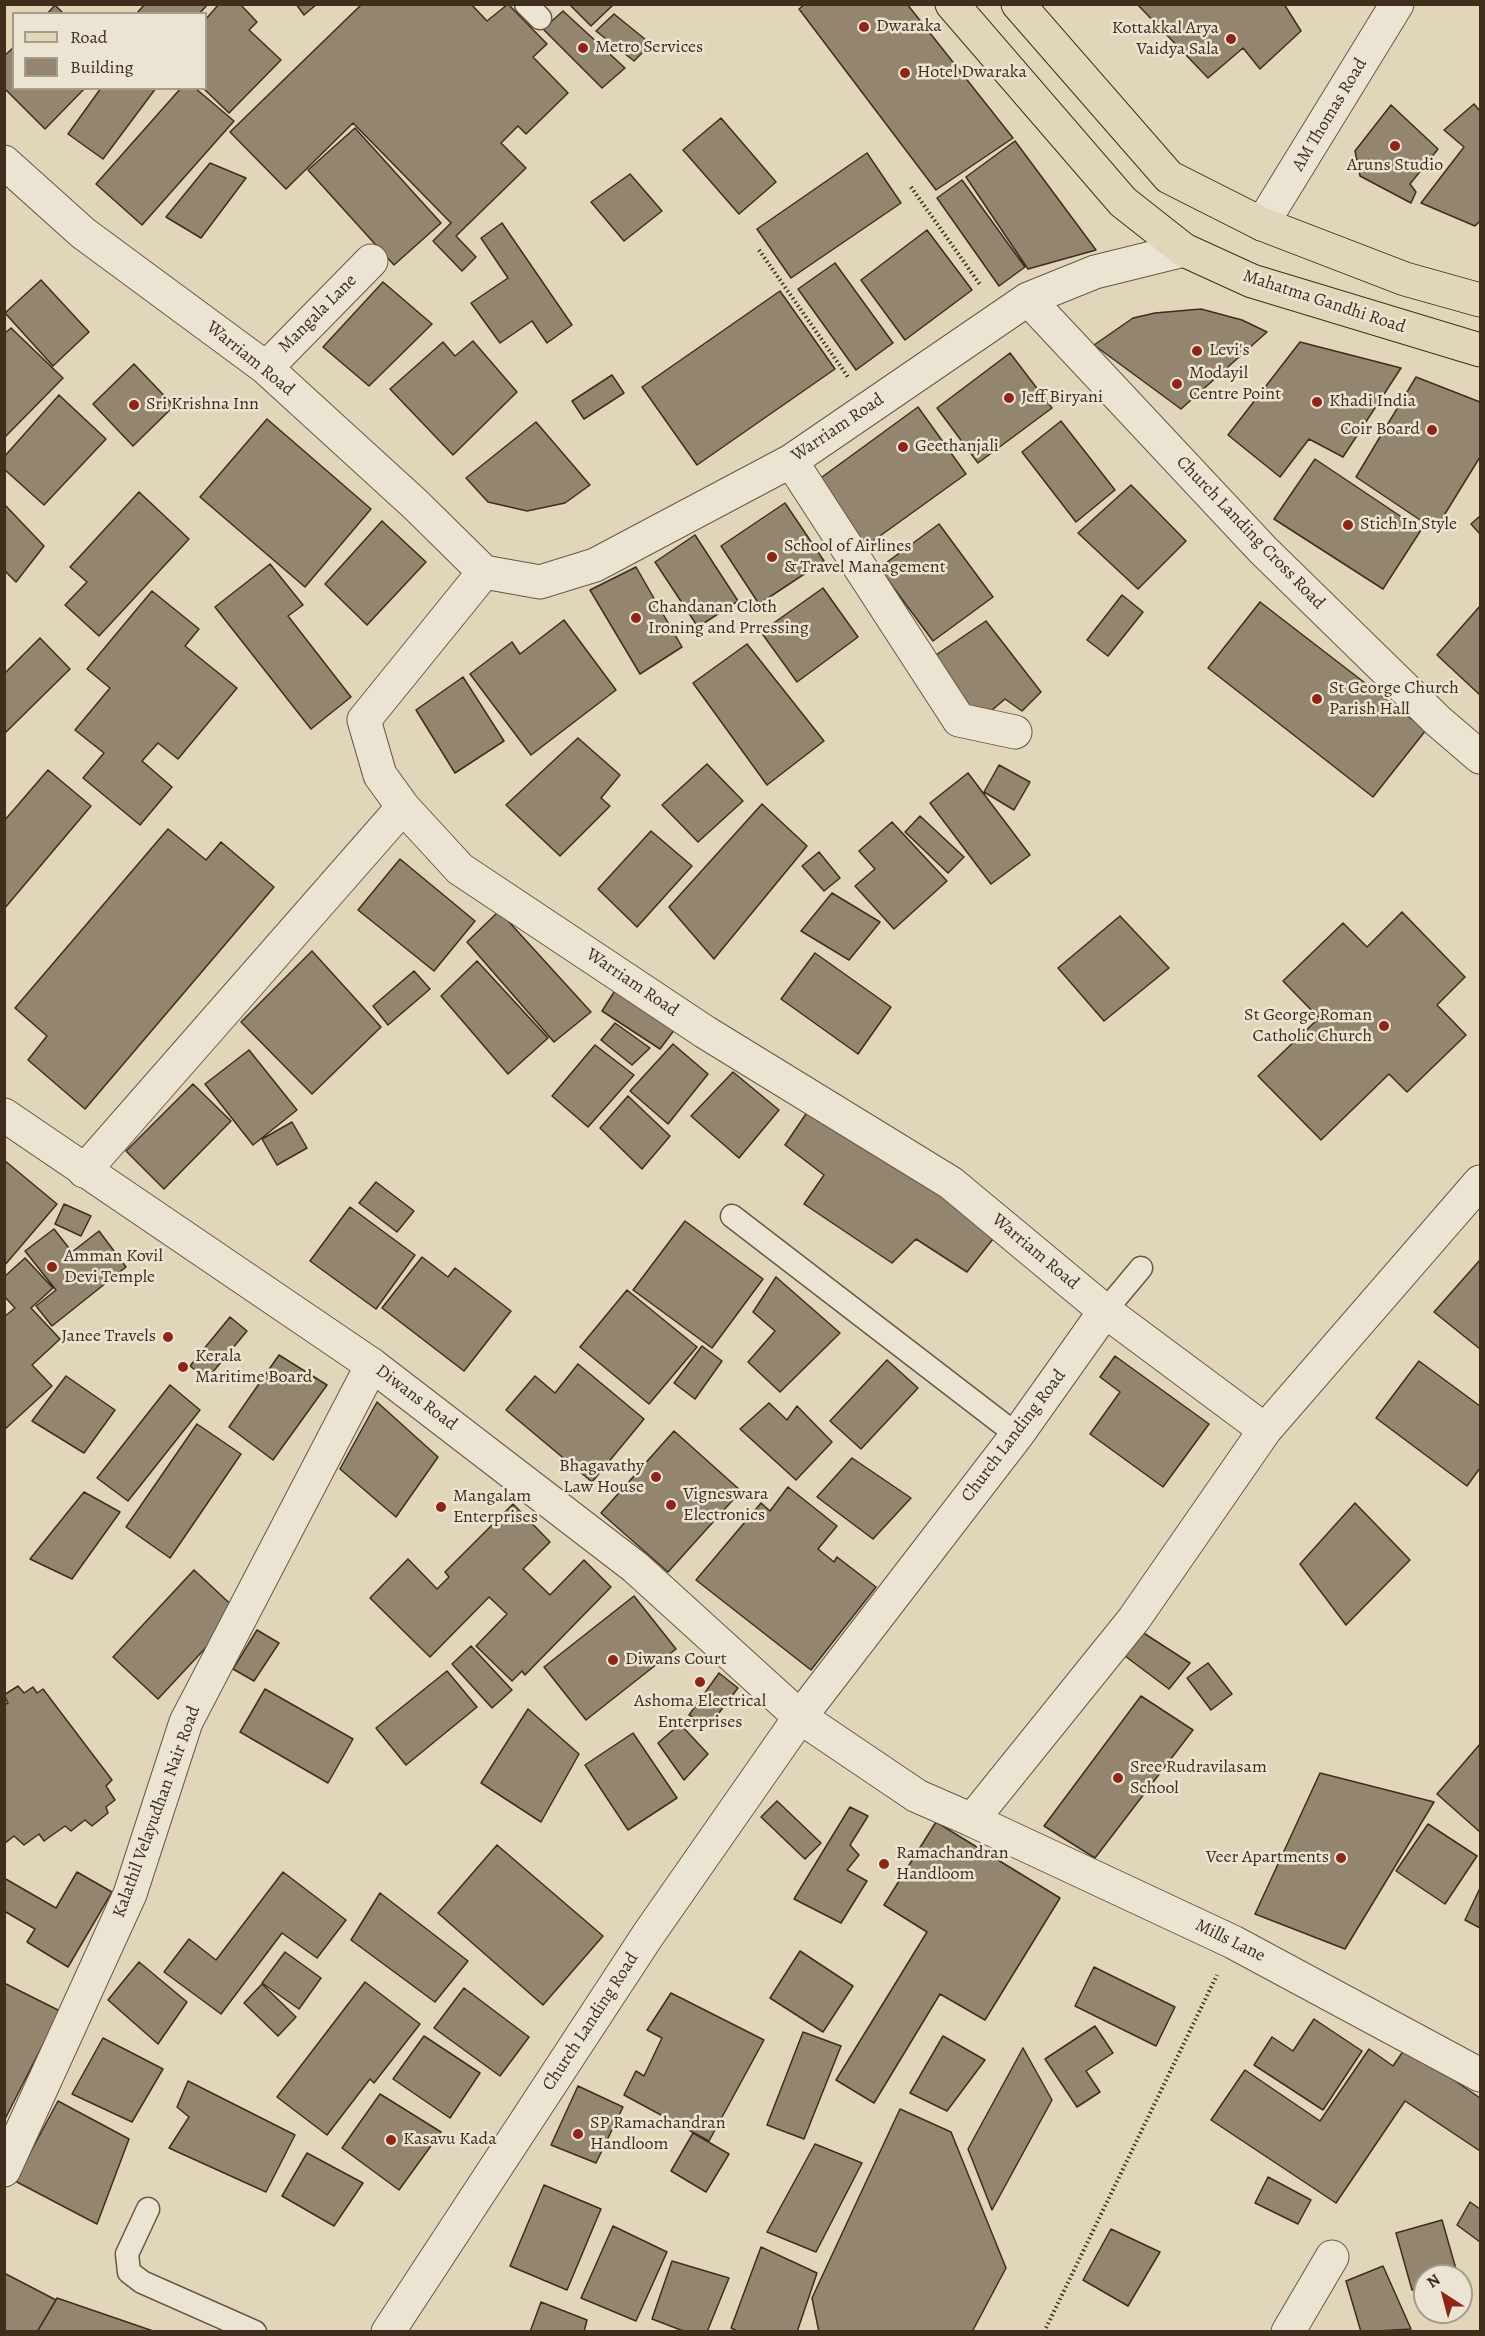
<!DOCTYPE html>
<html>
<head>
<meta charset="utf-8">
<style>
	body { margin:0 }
	#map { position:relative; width:1485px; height:2336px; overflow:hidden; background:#e1d6ba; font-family:Alegreya,serif }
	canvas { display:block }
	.frame { position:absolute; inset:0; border:6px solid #402e1c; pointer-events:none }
	.legend { position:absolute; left:12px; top:12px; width:195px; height:78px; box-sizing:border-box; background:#ece4d2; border:2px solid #a79b89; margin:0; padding:8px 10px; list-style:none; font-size:18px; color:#402e1c }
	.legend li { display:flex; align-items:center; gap:12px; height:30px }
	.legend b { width:30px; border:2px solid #a79b89 }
	.north { position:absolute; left:1413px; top:2264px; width:60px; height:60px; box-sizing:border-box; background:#ece4d2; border:2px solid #a79b89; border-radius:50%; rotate:324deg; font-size:16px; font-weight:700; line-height:24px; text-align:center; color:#402e1c }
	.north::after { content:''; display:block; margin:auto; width:21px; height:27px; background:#8f2418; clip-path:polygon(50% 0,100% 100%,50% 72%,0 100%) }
</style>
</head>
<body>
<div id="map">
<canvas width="1485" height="2336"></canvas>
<div class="frame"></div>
<ul class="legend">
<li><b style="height:8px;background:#e1d6ba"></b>Road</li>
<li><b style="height:16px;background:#94856e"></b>Building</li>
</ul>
<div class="north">N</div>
</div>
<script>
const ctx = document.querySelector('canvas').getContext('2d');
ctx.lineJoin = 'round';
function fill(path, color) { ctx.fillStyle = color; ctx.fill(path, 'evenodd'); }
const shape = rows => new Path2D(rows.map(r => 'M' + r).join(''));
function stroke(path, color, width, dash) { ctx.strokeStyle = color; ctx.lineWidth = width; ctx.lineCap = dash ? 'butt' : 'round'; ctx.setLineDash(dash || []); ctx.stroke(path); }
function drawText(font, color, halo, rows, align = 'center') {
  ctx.font = font + ' Alegreya,serif'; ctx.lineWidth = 5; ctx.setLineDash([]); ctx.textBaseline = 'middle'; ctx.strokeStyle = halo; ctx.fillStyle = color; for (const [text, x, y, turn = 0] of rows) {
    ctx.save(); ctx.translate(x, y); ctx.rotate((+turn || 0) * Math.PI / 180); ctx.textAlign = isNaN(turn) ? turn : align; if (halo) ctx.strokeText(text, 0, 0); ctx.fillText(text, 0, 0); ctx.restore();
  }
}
const building = shape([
	[145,4,208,4,199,14,136,14,145,4],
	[219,4,240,4,257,22,249,30,281,60,229,113,203,88,206,88,206,19,219,4],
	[296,4,317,4,304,15,296,4],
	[362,4,471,4,487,21,508,4,547,44,533,57,568,93,526,134,518,126,501,143,526,168,456,236,476,257,462,271,433,241,451,223,353,123,286,189,230,132,362,4],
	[572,4,614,4,591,26,571,6,572,4],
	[805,4,907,4,1013,138,936,190,799,9,805,4],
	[1137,4,1284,4,1301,31,1260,69,1243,48,1208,78,1137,4],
	[55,5,64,14,47,14,55,5],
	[563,11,625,68,602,88,543,29,563,11],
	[614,14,651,44,634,61,596,31,614,14],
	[14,47,14,88,85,88,45,129,4,88,4,56,14,47],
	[101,88,156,88,103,159,68,134,101,88],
	[181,88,195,88,234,121,142,225,96,184,181,88],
	[1474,104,1480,111,1480,221,1475,226,1421,203,1464,147,1444,130,1474,104],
	[1391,105,1438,149,1410,184,1416,192,1411,203,1360,176,1355,151,1391,105],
	[721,118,776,182,739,214,683,150,721,118],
	[355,128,441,223,394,265,308,170,355,128],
	[1015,141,1096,250,1028,269,966,177,1015,141],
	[867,153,901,203,791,278,757,229,867,153],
	[210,163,246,178,201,238,166,217,210,163],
	[630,174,662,211,624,241,591,202,630,174],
	[962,180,1025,267,999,286,937,198,962,180],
	[502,223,572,325,547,343,532,321,500,343,471,303,508,278,481,238,502,223],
	[927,230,972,290,905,340,861,280,927,230],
	[835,263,893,343,856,370,798,289,835,263],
	[41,280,89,332,53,366,5,313,41,280],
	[383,282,432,324,369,386,323,347,383,282],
	[780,291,835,369,697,465,642,387,780,291],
	[1201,309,1242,320,1267,332,1181,409,1094,345,1133,318,1155,313,1201,309],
	[11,328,63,378,4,438,4,334,11,328],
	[473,341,517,392,453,455,390,389,443,342,455,356,473,341],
	[1300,342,1401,368,1343,457,1309,439,1280,477,1228,435,1300,342],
	[1010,353,1052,408,978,463,937,408,1010,353],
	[134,364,174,406,133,446,93,404,134,364],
	[612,375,624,393,584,419,572,401,612,375],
	[1416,377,1480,402,1480,457,1435,530,1356,477,1416,377],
	[59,395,106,439,44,505,4,469,4,457,59,395],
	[918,407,966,474,866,546,818,480,918,407],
	[267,419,371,509,305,587,200,497,267,419],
	[1061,421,1115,490,1076,522,1022,452,1061,421],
	[536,422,590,485,565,503,527,511,488,502,466,478,536,422],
	[1315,459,1421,530,1383,589,1274,519,1315,459],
	[1131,485,1186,541,1138,589,1078,533,1131,485],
	[139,492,189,539,99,636,65,605,87,582,70,567,139,492],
	[785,503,824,561,759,604,721,546,785,503],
	[4,504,44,546,16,582,4,570,4,504],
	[1480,516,1480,534,1471,524,1480,516],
	[382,521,426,562,367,625,325,584,382,521],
	[939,524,993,597,933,641,879,568,939,524],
	[695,535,738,601,698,627,655,562,695,535],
	[270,564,303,605,288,616,351,697,311,729,215,607,270,564],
	[636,567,682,647,640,674,590,590,636,567],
	[823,588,858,637,797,682,761,632,823,588],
	[152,591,199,629,185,646,237,688,178,759,158,743,142,761,172,787,140,825,83,778,104,753,75,730,110,688,87,669,152,591],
	[1122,595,1143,612,1108,656,1087,640,1122,595],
	[1260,602,1426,730,1373,797,1208,668,1260,602],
	[1480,606,1480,695,1437,655,1480,606],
	[564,620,616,690,531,755,470,674,512,642,520,654,564,620],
	[986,621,1041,692,1022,711,1005,699,991,711,964,705,936,655,986,621],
	[40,638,70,669,4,734,4,674,40,638],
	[747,644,824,741,767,785,693,683,747,644],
	[463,677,504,741,455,773,416,710,463,677],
	[578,738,620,775,601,798,610,806,560,856,506,805,578,738],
	[707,764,743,801,698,842,662,805,707,764],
	[999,765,1030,782,1014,810,984,792,999,765],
	[48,770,91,806,4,909,4,821,48,770],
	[968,773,1030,855,991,884,930,803,968,773],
	[762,804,807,846,714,959,669,907,762,804],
	[920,816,964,857,948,873,905,832,920,816],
	[892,822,947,881,894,929,855,886,875,869,859,851,892,822],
	[168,829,206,860,221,842,274,887,85,1109,28,1060,47,1036,15,1008,168,829],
	[651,831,692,866,637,927,598,889,651,831],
	[819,852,840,878,824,891,802,866,819,852],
	[400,859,475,921,434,971,358,910,400,859],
	[832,893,880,922,849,960,801,931,832,893],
	[499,911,591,1012,554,1042,467,942,499,911],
	[1402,912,1465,977,1437,1005,1466,1035,1407,1092,1389,1074,1321,1140,1258,1076,1319,1018,1283,981,1343,923,1367,947,1402,912],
	[1120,916,1169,968,1104,1021,1058,968,1120,916],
	[312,951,381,1027,312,1094,241,1022,312,951],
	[815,953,891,1007,858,1054,781,999,815,953],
	[477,961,548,1038,508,1074,441,996,477,961],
	[414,971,430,989,388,1025,373,1006,414,971],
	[616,989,675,1029,660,1049,602,1011,616,989],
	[615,1023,650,1048,632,1065,601,1040,615,1023],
	[673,1044,708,1074,668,1124,630,1091,673,1044],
	[595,1045,634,1075,588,1127,552,1096,595,1045],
	[249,1050,297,1110,253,1145,205,1084,249,1050],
	[733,1072,779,1110,739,1158,691,1116,733,1072],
	[193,1084,231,1121,164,1189,126,1151,193,1084],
	[628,1096,670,1136,642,1169,600,1128,628,1096],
	[810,1108,1000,1230,967,1272,916,1239,892,1263,804,1204,824,1175,785,1145,810,1108],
	[292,1122,307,1148,277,1165,262,1139,292,1122],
	[4,1160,57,1204,4,1266,4,1160],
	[376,1182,414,1211,397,1232,359,1203,376,1182],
	[64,1204,91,1216,81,1236,55,1224,64,1204],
	[350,1207,415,1255,376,1309,310,1261,350,1207],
	[685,1221,763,1279,712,1348,633,1290,685,1221],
	[54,1229,72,1252,99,1231,126,1267,52,1326,36,1306,56,1290,25,1251,54,1229],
	[422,1257,448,1277,455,1268,511,1311,464,1371,382,1308,422,1257],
	[25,1258,53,1288,31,1308,60,1339,32,1365,52,1386,4,1430,4,1317,15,1308,4,1296,4,1277,25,1258],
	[1480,1260,1480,1349,1434,1312,1480,1260],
	[776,1277,840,1333,780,1392,748,1362,775,1331,753,1312,776,1277],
	[627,1290,697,1347,649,1404,580,1347,627,1290],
	[230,1317,247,1331,207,1379,190,1366,230,1317],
	[702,1346,722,1361,695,1399,674,1383,702,1346],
	[279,1355,327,1385,273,1460,229,1427,279,1355],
	[1115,1356,1209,1424,1163,1487,1090,1434,1120,1392,1100,1377,1115,1356],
	[887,1360,918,1388,861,1449,830,1421,887,1360],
	[1419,1361,1480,1406,1480,1468,1467,1486,1376,1418,1419,1361],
	[578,1364,644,1419,592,1482,506,1410,535,1376,555,1393,578,1364],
	[66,1376,115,1410,84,1453,32,1421,66,1376],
	[170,1385,200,1410,128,1501,97,1478,170,1385],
	[377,1402,438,1457,396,1517,340,1469,377,1402],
	[769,1403,787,1420,797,1406,832,1442,796,1480,740,1429,769,1403],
	[197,1424,241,1454,170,1558,126,1527,197,1424],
	[674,1431,741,1491,668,1572,601,1513,674,1431],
	[852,1458,911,1498,873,1539,817,1497,852,1458],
	[788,1487,837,1526,818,1549,834,1562,837,1557,876,1587,811,1670,696,1580,761,1503,770,1511,788,1487],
	[84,1492,120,1512,72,1579,30,1559,84,1492],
	[1355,1503,1410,1560,1346,1625,1300,1564,1355,1503],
	[513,1504,550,1542,523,1569,550,1595,584,1560,611,1587,525,1675,522,1671,512,1681,476,1646,507,1614,489,1597,430,1657,370,1598,408,1559,437,1589,449,1577,445,1572,513,1504],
	[194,1570,239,1612,158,1699,113,1657,194,1570],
	[634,1596,676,1649,586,1720,544,1667,634,1596],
	[257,1630,279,1643,254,1681,233,1669,257,1630],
	[1142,1632,1190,1663,1169,1689,1125,1656,1142,1632],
	[471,1646,512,1690,492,1708,452,1664,471,1646],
	[1208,1663,1232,1694,1211,1710,1187,1678,1208,1663],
	[447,1671,477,1707,406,1765,376,1728,447,1671],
	[719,1673,738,1688,709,1726,689,1715,719,1673],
	[18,1686,24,1693,33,1687,37,1693,43,1689,112,1780,106,1786,115,1800,106,1807,108,1813,92,1826,85,1820,71,1831,65,1826,44,1841,39,1834,24,1845,14,1836,4,1844,4,1705,8,1703,4,1695,18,1686],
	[265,1689,353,1739,328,1783,240,1732,265,1689],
	[1141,1696,1193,1730,1095,1858,1044,1826,1141,1696],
	[528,1709,579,1754,541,1822,481,1783,528,1709],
	[680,1724,708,1754,684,1780,658,1743,680,1724],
	[633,1733,677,1798,628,1830,585,1765,633,1733],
	[1480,1744,1480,1832,1437,1794,1480,1744],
	[1320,1773,1434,1802,1345,1949,1255,1914,1320,1773],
	[777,1801,821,1843,805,1859,761,1817,777,1801],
	[850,1807,868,1816,850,1845,859,1855,847,1870,867,1881,841,1923,794,1899,850,1807],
	[936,1822,1060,1898,985,2020,940,1994,874,2103,836,2080,927,1932,884,1905,936,1822],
	[1428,1824,1477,1856,1445,1904,1396,1871,1428,1824],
	[497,1845,603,1936,543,2005,438,1913,497,1845],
	[77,1872,112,1892,68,1967,27,1942,35,1929,4,1911,4,1878,56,1908,77,1872],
	[283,1872,346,1920,317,1958,282,1933,221,2014,164,1972,189,1939,216,1960,283,1872],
	[1480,1888,1480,1928,1465,1920,1480,1888],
	[380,1893,468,1961,435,2002,351,1940,380,1893],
	[800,1951,853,1986,823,2032,770,1998,800,1951],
	[285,1952,321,1978,299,2009,262,1983,285,1952],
	[139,1962,187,2002,158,2044,108,2000,139,1962],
	[1094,1967,1175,2007,1156,2046,1075,2006,1094,1967],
	[365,1982,420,2024,374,2083,370,2079,327,2135,277,2097,365,1982],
	[4,1983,60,2011,5,2119,4,2119,4,1983],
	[262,1984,296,2017,278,2036,244,2003,262,1984],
	[464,1988,529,2037,500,2076,434,2028,464,1988],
	[671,1993,764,2040,709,2141,624,2095,636,2071,644,2076,662,2038,647,2030,671,1993],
	[1314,2019,1362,2051,1323,2110,1254,2065,1272,2037,1293,2051,1314,2019],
	[1095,2026,1113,2053,1086,2071,1100,2092,1077,2107,1045,2059,1095,2026],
	[803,2032,841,2046,804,2139,767,2125,803,2032],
	[424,2036,480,2073,450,2118,393,2079,424,2036],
	[943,2036,985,2060,947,2111,910,2093,943,2036],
	[103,2038,163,2069,132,2122,72,2094,103,2038],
	[1406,2047,1480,2098,1480,2151,1405,2101,1336,2203,1211,2120,1245,2070,1320,2121,1369,2049,1393,2066,1406,2047],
	[1023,2048,1052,2100,992,2210,968,2149,1023,2048],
	[188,2081,295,2135,266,2192,169,2148,189,2117,177,2107,188,2081],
	[578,2086,623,2107,596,2163,551,2145,578,2086],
	[380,2094,441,2132,399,2190,342,2148,380,2094],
	[58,2101,129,2139,97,2224,15,2181,58,2101],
	[900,2109,951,2132,1006,2268,972,2332,819,2332,812,2298,900,2109],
	[693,2133,729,2154,706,2192,671,2171,693,2133],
	[815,2144,862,2163,816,2252,767,2232,815,2144],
	[307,2153,363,2183,334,2226,282,2196,307,2153],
	[1268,2177,1311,2200,1298,2224,1255,2203,1268,2177],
	[544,2185,601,2209,567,2290,510,2266,544,2185],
	[1470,2202,1480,2209,1480,2242,1457,2225,1470,2202],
	[1442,2220,1458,2276,1425,2276,1425,2286,1412,2290,1396,2233,1442,2220],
	[613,2226,667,2252,636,2321,581,2298,613,2226],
	[1111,2229,1160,2252,1128,2306,1083,2280,1111,2229],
	[761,2247,817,2273,797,2332,739,2332,731,2328,761,2247],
	[672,2261,729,2278,707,2332,686,2332,652,2319,672,2261],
	[1383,2266,1411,2329,1361,2332,1346,2281,1383,2266],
	[4,2273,56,2300,37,2332,4,2332,4,2273],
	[57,2298,156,2332,37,2332,57,2298],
	[541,2302,587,2320,584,2332,530,2332,541,2302]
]);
fill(building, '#94856e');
stroke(building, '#402e1c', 1.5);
const service = shape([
	[526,4,540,18],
	[732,1216,1017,1435],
	[1105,1311,1141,1268],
	[148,2209,127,2254,129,2272,142,2282,255,2332]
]);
const minor = shape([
	[4,162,83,233,266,368,416,505,484,572,540,582,595,565,791,461,1028,299,1095,272,1184,250],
	[1262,224,1397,4],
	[1028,299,1263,550,1438,721,1480,757],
	[266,368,371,261],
	[791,461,959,720,1015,732],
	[484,572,364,720,380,775,403,807,460,869,705,1032,951,1183,1105,1311],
	[84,1171,403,807],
	[972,1820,1233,1942,1480,2075],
	[4,2170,130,1894,186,1722,372,1365],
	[1288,2332,1332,2257]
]);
const tertiary = shape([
	[4,1115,372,1365,635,1567,800,1717,917,1796,972,1820,1134,1619,1265,1430,1480,1182],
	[388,2332,648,1935,800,1717,1017,1435,1105,1311,1265,1430]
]);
const primary = shape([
	[952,4,1123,202,1184,250,1252,281,1480,350],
	[1018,4,1169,177,1262,224,1405,279,1480,300]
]);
stroke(service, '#685844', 25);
stroke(minor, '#685844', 35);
stroke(tertiary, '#685844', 35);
stroke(primary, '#402e1c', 35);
stroke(shape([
	[911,187,981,286],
	[759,250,848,377],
	[1044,2332,1217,1975]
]), '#402e1c', 4, [1.5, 3]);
stroke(service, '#ece4d2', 22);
stroke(minor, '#ece4d2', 33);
stroke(tertiary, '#ece4d2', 33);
stroke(primary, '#e1d6ba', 33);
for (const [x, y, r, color] of [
	[864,27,6,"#8f2418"],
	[1231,39,6,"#8f2418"],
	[583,48,6,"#8f2418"],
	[905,73,6,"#8f2418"],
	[1395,146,6,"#8f2418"],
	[1197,351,6,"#8f2418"],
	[1177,384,6,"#8f2418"],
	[1009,398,6,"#8f2418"],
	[1317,402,6,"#8f2418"],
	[134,405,6,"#8f2418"],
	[1432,430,6,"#8f2418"],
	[903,447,6,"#8f2418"],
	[1348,525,6,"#8f2418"],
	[772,557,6,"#8f2418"],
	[636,618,6,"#8f2418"],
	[1317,699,6,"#8f2418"],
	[1384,1026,6,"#8f2418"],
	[52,1267,6,"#8f2418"],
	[168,1337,6,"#8f2418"],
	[183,1367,6,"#8f2418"],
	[656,1477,6,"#8f2418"],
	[671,1505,6,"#8f2418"],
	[441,1507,6,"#8f2418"],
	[613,1660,6,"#8f2418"],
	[700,1682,6,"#8f2418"],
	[1118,1778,6,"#8f2418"],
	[1341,1858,6,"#8f2418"],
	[884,1864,6,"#8f2418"],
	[578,2134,6,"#8f2418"],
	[391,2140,6,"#8f2418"]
]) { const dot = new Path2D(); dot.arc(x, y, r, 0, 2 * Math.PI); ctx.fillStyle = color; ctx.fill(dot); stroke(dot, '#ece4d2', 2); }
drawText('18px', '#402e1c', '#ece4d2', [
	["Dwaraka",876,27],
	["Kottakkal Arya",1219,29,"right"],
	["Vaidya Sala",1219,50,"right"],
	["Metro Services",595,48],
	["Hotel Dwaraka",917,73],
	["Aruns Studio",1395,166,"center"],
	["Levi's",1209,351],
	["Modayil",1189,374],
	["Centre Point",1189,395],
	["Jeff Biryani",1021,398],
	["Khadi India",1329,402],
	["Sri Krishna Inn",146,405],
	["Coir Board",1420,430,"right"],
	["Geethanjali",915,447],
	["Stich In Style",1360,525],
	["School of Airlines",784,547],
	["& Travel Management",784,568],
	["Chandanan Cloth",648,608],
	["Ironing and Prressing",648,629],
	["St George Church",1329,689],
	["Parish Hall",1329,710],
	["St George Roman",1372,1016,"right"],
	["Catholic Church",1372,1037,"right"],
	["Amman Kovil",64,1257],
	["Devi Temple",64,1278],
	["Janee Travels",156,1337,"right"],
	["Kerala",195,1357],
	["Maritime Board",195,1378],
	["Bhagavathy",644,1467,"right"],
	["Law House",644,1488,"right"],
	["Vigneswara",683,1495],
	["Electronics",683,1516],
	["Mangalam",453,1497],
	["Enterprises",453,1518],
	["Diwans Court",625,1660],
	["Ashoma Electrical",700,1702,"center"],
	["Enterprises",700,1723,"center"],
	["Sree Rudravilasam",1130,1768],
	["School",1130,1789],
	["Ramachandran",896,1854],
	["Handloom",896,1875],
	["Veer Apartments",1329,1858,"right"],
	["SP Ramachandran",590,2124],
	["Handloom",590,2145],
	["Kasavu Kada",403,2140]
], 'left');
drawText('18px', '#402e1c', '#ece4d2', [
	["AM Thomas Road",1330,115,-59],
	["Mahatma Gandhi Road",1324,302,18],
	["Mangala Lane",318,314,-45],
	["Warriam Road",250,359,39],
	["Warriam Road",838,428,-34],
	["Church Landing Cross Road",1250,533,46],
	["Warriam Road",632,983,34],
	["Warriam Road",1035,1252,40],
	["Diwans Road",416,1398,37],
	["Church Landing Road",1014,1436,-53],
	["Kalathil Velayudhan Nair Road",157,1812,-70],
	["Mills Lane",1230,1941,26],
	["Church Landing Road",591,2022,-57]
]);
</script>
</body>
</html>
